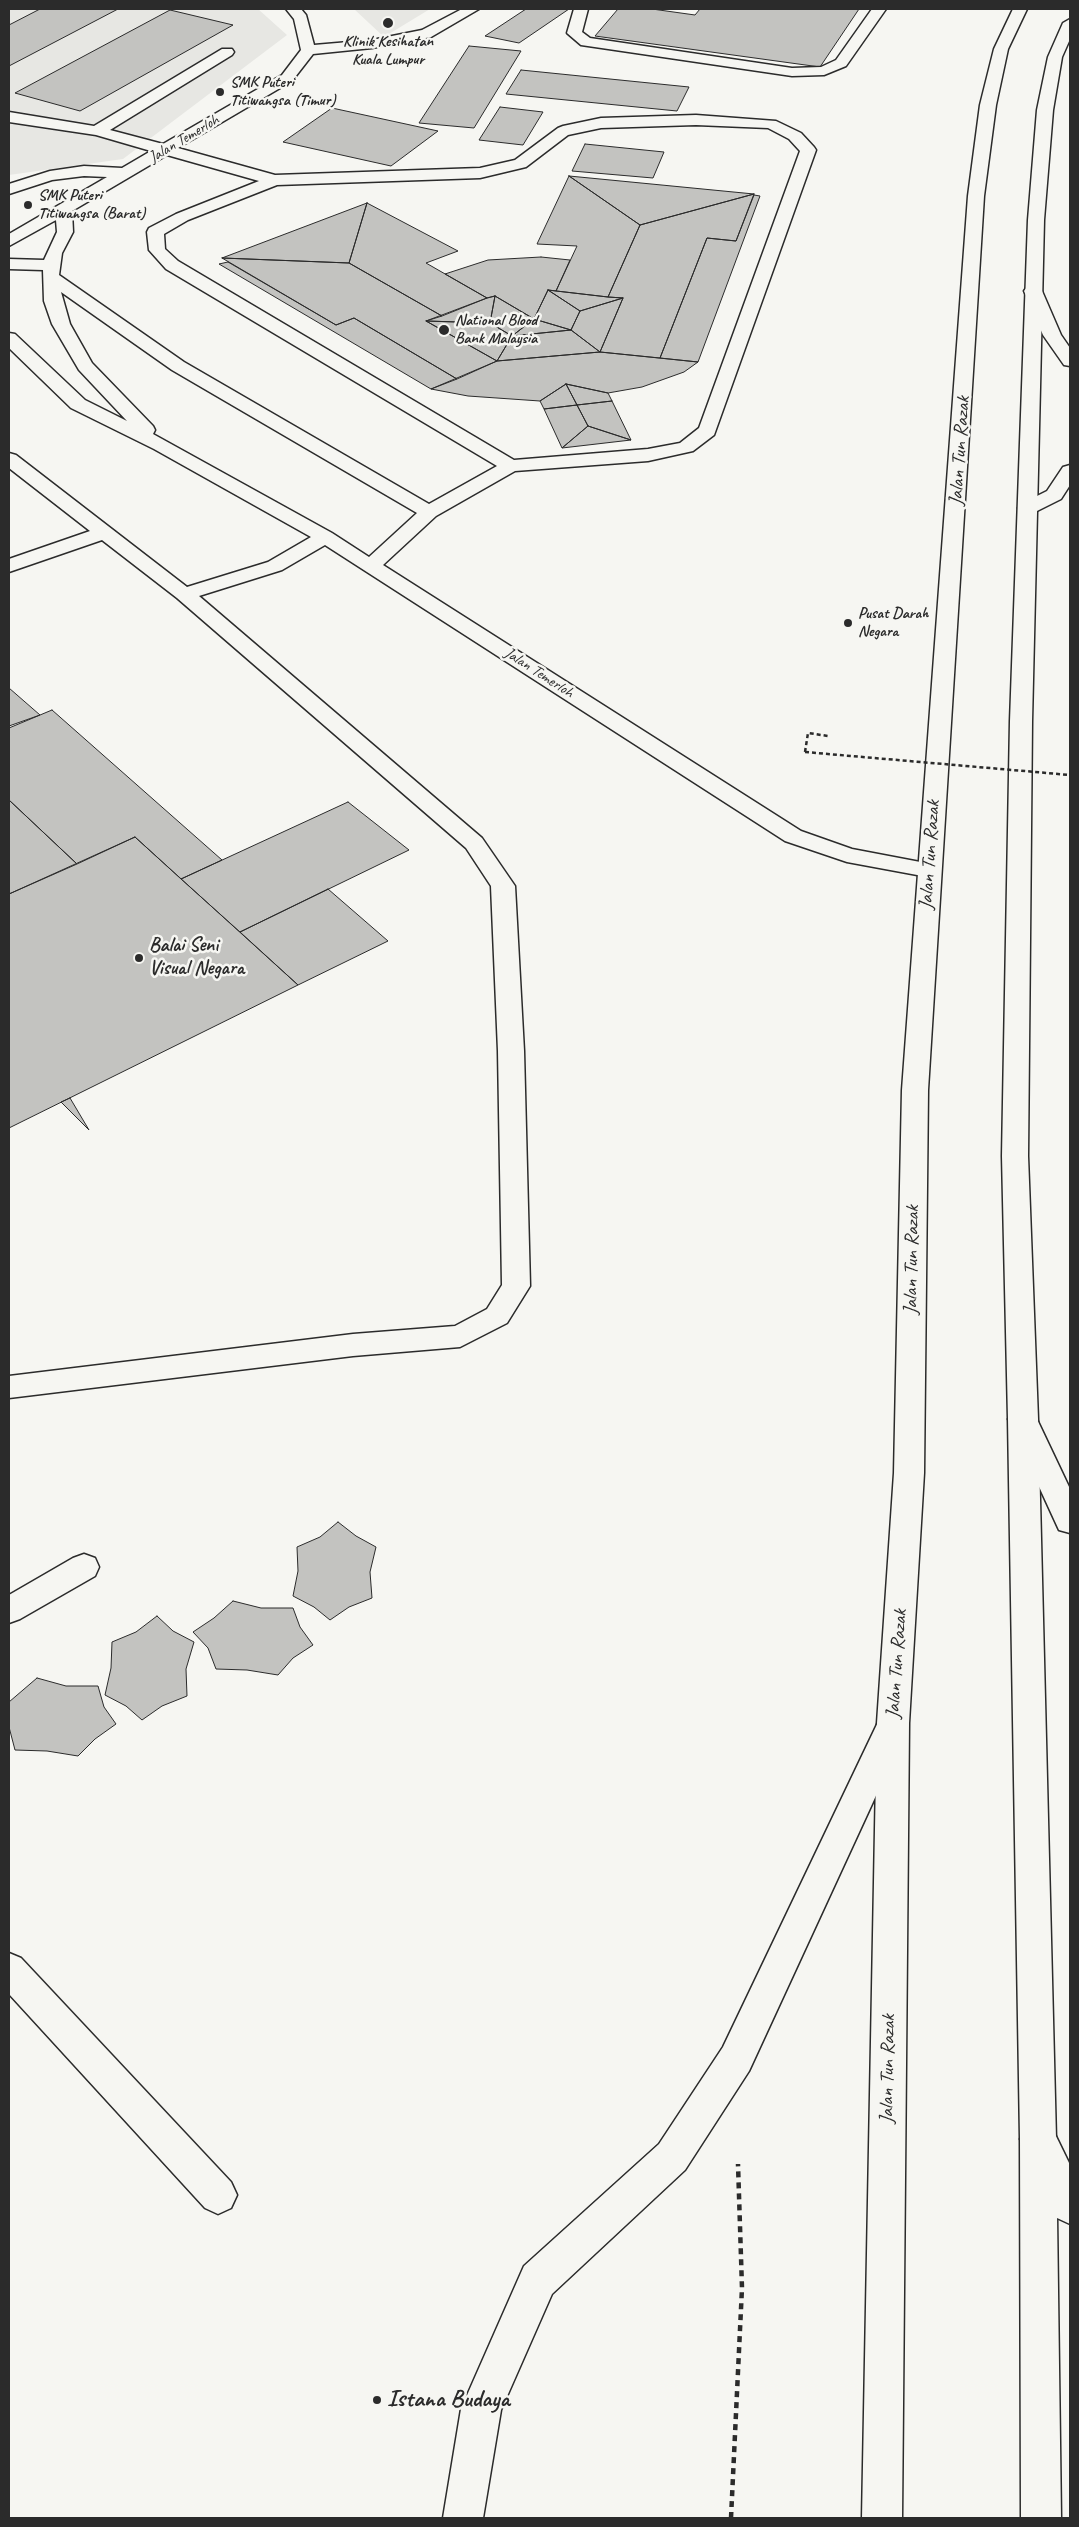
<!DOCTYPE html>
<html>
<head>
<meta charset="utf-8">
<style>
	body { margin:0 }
	#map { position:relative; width:1079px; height:2527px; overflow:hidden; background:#f6f6f2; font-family:Caveat,sans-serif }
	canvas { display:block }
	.frame { position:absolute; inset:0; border:10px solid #2b2b2b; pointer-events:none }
</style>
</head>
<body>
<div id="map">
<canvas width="1079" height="2527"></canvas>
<div class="frame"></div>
</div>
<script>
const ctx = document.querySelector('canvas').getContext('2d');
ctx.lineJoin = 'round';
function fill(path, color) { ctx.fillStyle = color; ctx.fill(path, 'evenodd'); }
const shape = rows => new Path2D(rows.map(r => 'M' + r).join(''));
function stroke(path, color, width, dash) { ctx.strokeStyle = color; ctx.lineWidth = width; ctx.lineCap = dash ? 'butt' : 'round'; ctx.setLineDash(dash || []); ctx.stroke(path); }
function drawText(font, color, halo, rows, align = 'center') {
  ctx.font = font + ' Caveat,sans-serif'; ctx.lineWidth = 5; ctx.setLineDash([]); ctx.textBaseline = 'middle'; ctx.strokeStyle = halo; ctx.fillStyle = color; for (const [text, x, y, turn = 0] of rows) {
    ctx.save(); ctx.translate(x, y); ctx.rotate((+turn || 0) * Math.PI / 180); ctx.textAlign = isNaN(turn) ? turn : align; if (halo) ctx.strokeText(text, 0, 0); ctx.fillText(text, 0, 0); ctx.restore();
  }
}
fill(shape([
	[9,9,258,9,287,35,123,159,9,175],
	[354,9,430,9,384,37]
]), '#e7e7e3');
const building = shape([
	[40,9,118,9,9,66,9,25,40,9],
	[526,9,569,9,519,43,485,36,526,9],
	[618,9,652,9,695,15,700,9,859,9,820,67,595,36,618,9],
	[170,10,233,25,80,111,15,93,170,10],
	[469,46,521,51,474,128,419,123,469,46],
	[521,70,689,87,677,111,506,94,521,70],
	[500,107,543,112,523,145,479,140,500,107],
	[332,108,438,131,391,166,283,142,332,108],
	[585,144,664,152,653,178,572,171,585,144],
	[569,176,754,194,640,225,569,176],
	[569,176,640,225,608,297,556,291,577,246,537,244,569,176],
	[754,194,736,241,707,238,660,358,600,352,623,298,608,297,640,225,754,194],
	[754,195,760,196,698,362,660,358,707,238,736,241,754,195],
	[367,203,458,251,426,263,487,298,442,316,349,263,367,203],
	[367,203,349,263,222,258,367,203],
	[541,257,570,260,556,291,548,290,534,319,495,296,487,298,445,274,488,260,541,257],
	[222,258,349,263,442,316,426,321,497,361,457,379,354,318,336,325,222,258],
	[228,262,336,325,354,318,457,379,431,389,219,264,228,262],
	[548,290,580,311,571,330,534,319,548,290],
	[548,290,608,297,623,298,580,311,548,290],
	[495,296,490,323,426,321,487,298,495,296],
	[495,296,534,319,512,336,490,323,495,296],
	[623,298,600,352,571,330,580,311,623,298],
	[534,319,571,330,512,336,534,319],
	[426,321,490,323,512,336,497,361,426,321],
	[571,330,600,352,497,361,512,336,571,330],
	[600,352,698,362,684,372,642,387,608,393,566,384,540,401,468,396,431,389,497,361,600,352],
	[566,384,577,405,544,409,540,401,566,384],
	[566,384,608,393,612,401,577,405,566,384],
	[612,401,631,440,588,426,577,405,612,401],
	[577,405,588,426,562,448,544,409,577,405],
	[588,426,631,440,562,448,588,426],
	[9,688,40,715,9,726,9,688],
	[52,710,222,860,181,879,135,837,77,864,9,800,9,728,52,710],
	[9,800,77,864,9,894,9,800],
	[348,802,409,850,240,932,181,879,348,802],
	[135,837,298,985,9,1128,9,894,135,837],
	[328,889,388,941,298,985,240,932,328,889],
	[70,1098,89,1130,61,1102,70,1098],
	[338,1522,356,1536,376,1547,370,1572,372,1598,349,1607,330,1620,314,1607,293,1596,298,1571,297,1547,320,1537,338,1522],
	[233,1601,261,1608,293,1608,300,1627,313,1645,293,1658,278,1675,247,1670,216,1669,208,1648,193,1632,214,1618,233,1601],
	[157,1616,173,1631,194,1642,186,1669,187,1696,162,1706,142,1720,126,1706,105,1695,111,1668,112,1642,136,1632,157,1616],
	[37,1678,66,1686,98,1686,104,1707,116,1724,95,1739,78,1756,47,1751,15,1750,9,1727,9,1702,37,1678]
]);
fill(building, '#c3c3c0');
stroke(building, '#2b2b2b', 1);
const minor = shape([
	[286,9,301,9,306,15,314,45,372,40,422,30,462,9,479,9,431,37,372,48,313,54,292,81,178,148,275,175,480,168,515,160,558,128,563,126,601,118,696,115,776,121,801,133,814,147,816,150,714,435,693,451,648,461,515,471,436,516,383,565,801,831,852,849,936,865,940,870,936,875,928,877,847,862,785,841,325,545,282,570,199,596,482,838,515,886,524,1051,530,1286,507,1323,460,1347,353,1356,9,1398,9,1376,353,1334,455,1326,487,1309,502,1285,498,1051,491,886,466,848,177,598,102,540,9,572,9,559,90,531,9,468,9,453,16,455,187,587,268,562,311,537,154,449,71,408,9,348,9,333,15,334,85,400,127,421,79,370,52,324,44,301,43,270,9,269,9,259,44,260,57,232,56,220,9,246,9,234,107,177,84,176,52,180,9,194,9,184,50,171,84,166,122,168,151,151,96,135,9,122,9,112,94,126,222,49,232,49,234,52,232,55,110,130,163,144,282,75,301,50,294,19,286,9],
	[696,125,768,128,789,139,800,151,699,428,680,443,648,449,514,460,178,261,165,249,164,234,188,220,277,185,480,178,526,167,568,135,601,128,696,125],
	[167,155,259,181,176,214,149,228,147,232,149,250,166,269,497,466,429,504,184,362,59,275,62,253,73,232,72,211,167,155],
	[61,292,172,370,417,513,369,557,332,533,153,434,155,430,153,426,92,363,70,324,61,292],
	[574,9,588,9,582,32,590,38,792,68,821,67,836,60,872,9,886,9,846,66,824,75,792,76,581,45,567,33,574,9],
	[1033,286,1039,287,1042,291,1061,335,1070,348,1070,366,1064,365,1043,335,1024,291,1027,287,1033,286],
	[1070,465,1070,485,1061,499,1035,512,1021,512,1018,508,1021,504,1047,491,1063,467,1070,465],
	[1023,1408,1033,1411,1070,1489,1070,1533,1059,1530,1008,1419,1013,1411,1023,1408],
	[84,1554,95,1558,99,1567,95,1576,20,1619,9,1623,9,1595,73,1558,84,1554],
	[892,1712,903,1716,908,1726,749,2071,685,2170,552,2294,501,2410,483,2518,443,2518,461,2409,524,2266,659,2144,723,2047,881,1716,892,1712],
	[9,1953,21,1958,231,2182,237,2195,231,2208,218,2214,205,2208,9,1994,9,1953]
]);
const major = shape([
	[1013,9,1027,9,1008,49,996,105,984,196,928,1090,924,1473,909,1723,902,2518,862,2518,877,1723,894,1473,902,1090,968,196,980,105,994,49,1013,9],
	[1070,19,1070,39,1062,57,1053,110,1044,220,1032,721,1028,1156,1038,1419,1056,2139,1061,2518,1021,2518,1020,2139,1008,1419,1002,1156,1010,721,1028,220,1037,110,1048,57,1063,23,1070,19]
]);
const highway = shape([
	[1038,2121,1051,2126,1070,2165,1070,2224,1057,2218,1020,2139,1025,2126,1038,2121]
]);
stroke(minor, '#2b2b2b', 3);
stroke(major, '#2b2b2b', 3);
stroke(highway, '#2b2b2b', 3);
stroke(shape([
	[805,752,808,733,828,736]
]), '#2b2b2b', 2.5, [4, 3]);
stroke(shape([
	[731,2518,742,2288,738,2164]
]), '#2b2b2b', 4.5, [6, 5]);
fill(minor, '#f6f6f2');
fill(major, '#f6f6f2');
fill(highway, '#f6f6f2');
stroke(shape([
	[805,752,1070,775]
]), '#2b2b2b', 2.5, [4, 3]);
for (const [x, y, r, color] of [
	[388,23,6,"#2b2b2b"],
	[220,92,5,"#2b2b2b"],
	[28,205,5,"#2b2b2b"],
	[444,330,6,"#2b2b2b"],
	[848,623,5,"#2b2b2b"],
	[139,958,5,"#2b2b2b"],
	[377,2400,5,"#2b2b2b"]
]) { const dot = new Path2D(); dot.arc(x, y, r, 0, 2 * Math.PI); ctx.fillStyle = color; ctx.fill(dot); stroke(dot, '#f6f6f2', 2); }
drawText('bold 16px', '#2b2b2b', '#f6f6f2', [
	["Klinik Kesihatan",388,42,"center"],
	["Kuala Lumpur",388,60,"center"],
	["SMK Puteri",230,83],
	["Titiwangsa (Timur)",230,101],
	["SMK Puteri",38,196],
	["Titiwangsa (Barat)",38,214],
	["National Blood",455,321],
	["Bank Malaysia",455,339],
	["Pusat Darah",858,614],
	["Negara",858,632]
], 'left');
drawText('16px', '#2b2b2b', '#f6f6f2', [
	["Jalan Temerloh",184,139,-31],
	["Jalan Temerloh",539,673,33]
]);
drawText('20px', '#2b2b2b', '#f6f6f2', [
	["Jalan Tun Razak",960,451,-86],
	["Jalan Tun Razak",930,855,-86],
	["Jalan Tun Razak",912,1260,-89],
	["Jalan Tun Razak",897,1664,-86],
	["Jalan Tun Razak",888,2069,-89]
]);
drawText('bold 20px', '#2b2b2b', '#f6f6f2', [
	["Balai Seni",149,946],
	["Visual Negara",149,969]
], 'left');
drawText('bold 24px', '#2b2b2b', '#f6f6f2', [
	["Istana Budaya",387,2400]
], 'left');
</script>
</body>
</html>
